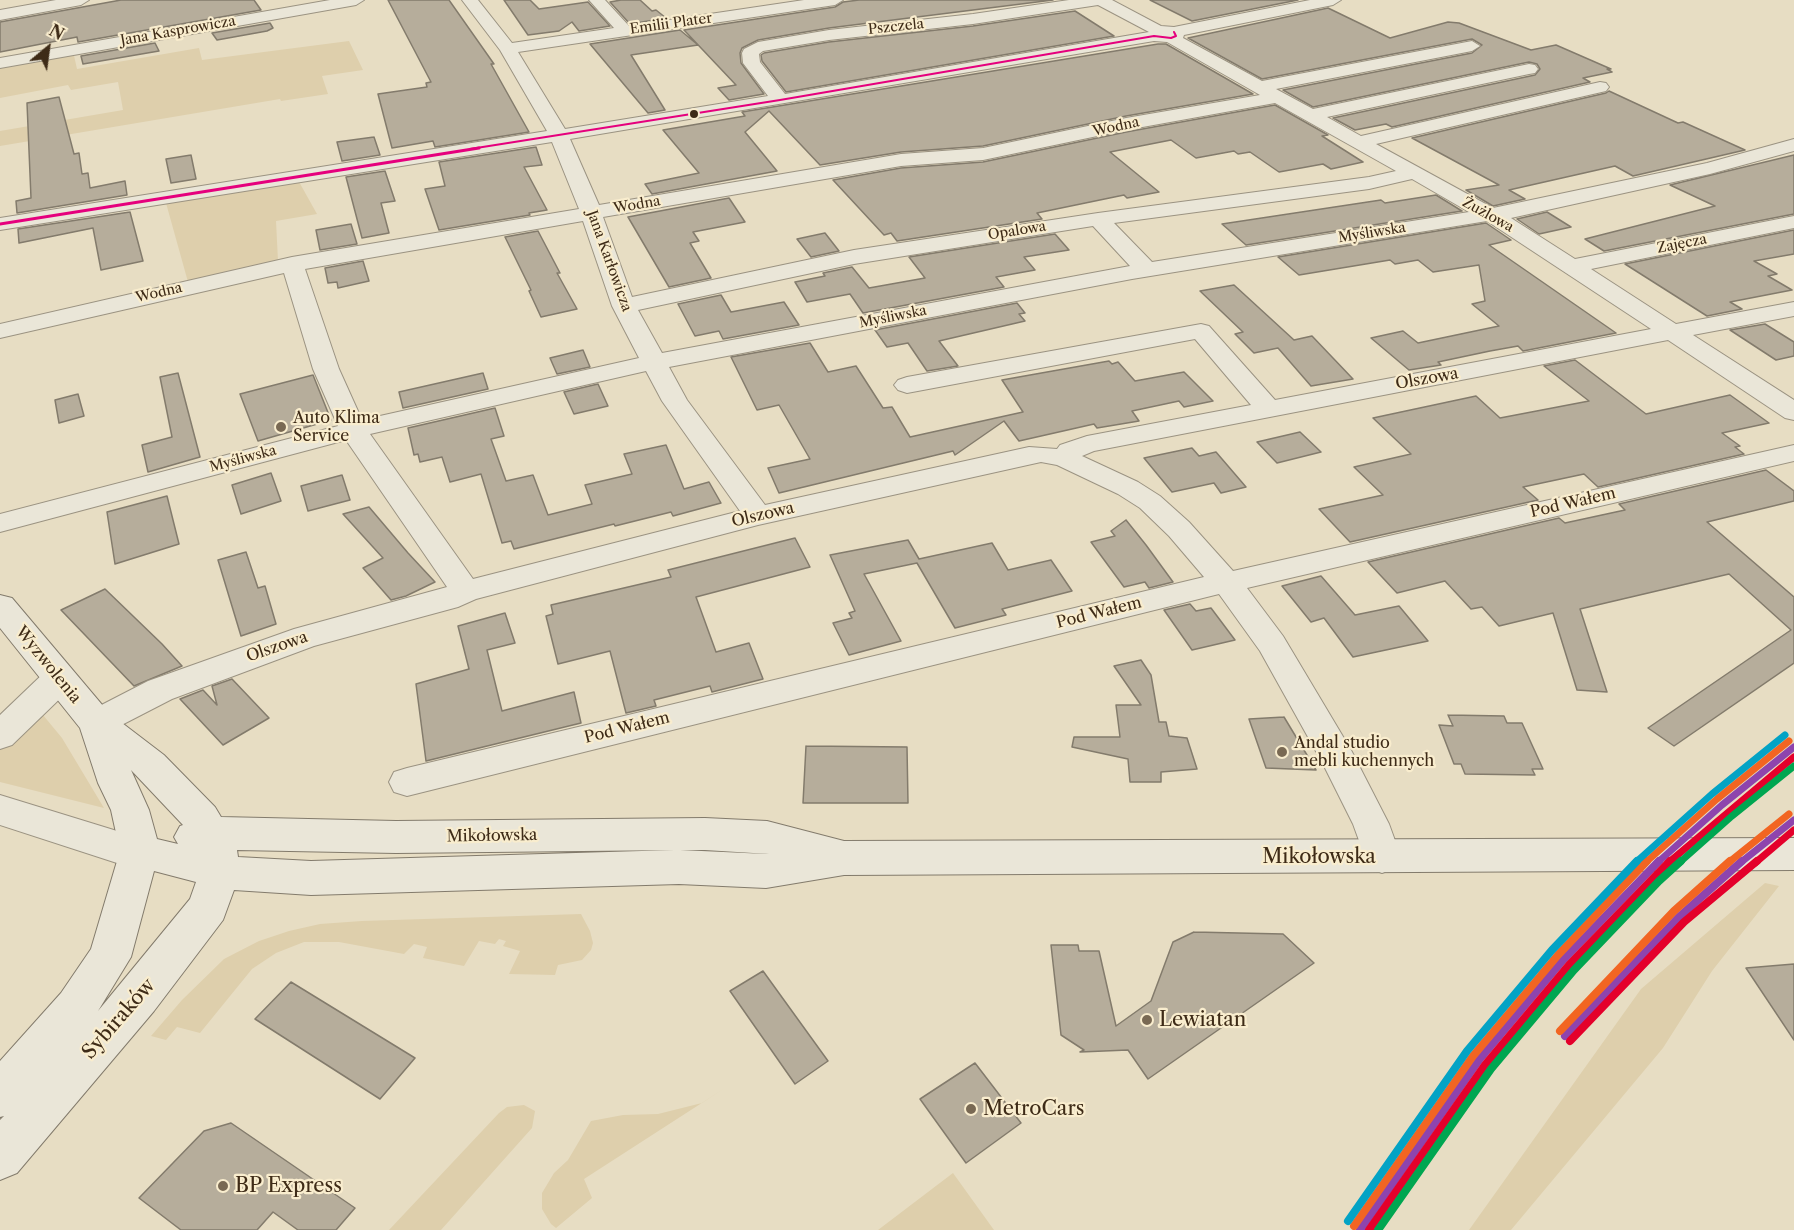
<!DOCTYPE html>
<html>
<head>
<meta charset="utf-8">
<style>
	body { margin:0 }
	#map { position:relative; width:1794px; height:1230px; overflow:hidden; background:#e7ddc3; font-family:"Libre Caslon Text",serif }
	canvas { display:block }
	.north { position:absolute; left:18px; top:18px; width:60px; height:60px; -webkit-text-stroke:4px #f9edce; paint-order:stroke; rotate:29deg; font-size:16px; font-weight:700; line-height:24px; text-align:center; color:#3e2b17 }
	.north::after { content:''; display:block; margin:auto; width:21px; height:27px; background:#3e2b17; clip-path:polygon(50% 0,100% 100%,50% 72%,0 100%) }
</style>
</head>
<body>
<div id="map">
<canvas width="1794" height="1230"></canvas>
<div class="north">N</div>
</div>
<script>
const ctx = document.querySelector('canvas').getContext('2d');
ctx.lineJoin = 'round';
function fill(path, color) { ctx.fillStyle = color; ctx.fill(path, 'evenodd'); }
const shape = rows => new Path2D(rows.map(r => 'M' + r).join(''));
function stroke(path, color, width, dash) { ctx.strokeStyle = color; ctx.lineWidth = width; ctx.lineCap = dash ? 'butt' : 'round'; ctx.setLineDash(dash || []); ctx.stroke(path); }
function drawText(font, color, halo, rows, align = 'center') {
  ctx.font = font + ' "Libre Caslon Text",serif'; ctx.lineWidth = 4.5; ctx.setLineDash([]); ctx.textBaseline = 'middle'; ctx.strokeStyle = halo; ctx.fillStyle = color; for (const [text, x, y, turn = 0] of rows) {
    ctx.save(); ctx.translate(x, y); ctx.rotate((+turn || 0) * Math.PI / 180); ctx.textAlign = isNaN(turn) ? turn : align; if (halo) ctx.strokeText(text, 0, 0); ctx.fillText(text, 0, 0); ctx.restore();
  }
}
fill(shape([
	[349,41,363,70,322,76,328,94,281,101,280,99,0,146,0,131,123,110,118,82,71,90,68,85,0,98,0,65,73,51,77,69,199,48,202,60],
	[298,180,317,214,276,221,278,261,188,282,166,203],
	[40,715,43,715,62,738,104,808,0,782,0,744],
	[1765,883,1779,886,1712,971,1663,1048,1511,1230,1469,1230,1641,989],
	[581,914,590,931,593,943,591,950,582,960,558,965,555,975,509,974,520,951,503,946,506,941,499,939,495,944,479,941,464,966,423,958,427,947,414,944,404,954,339,942,304,942,276,953,252,969,200,1033,177,1027,166,1040,151,1036,182,1000,224,959,259,941,289,931,320,924,362,921],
	[725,1088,584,1179,592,1198,556,1228,551,1224,542,1209,542,1193,554,1173,568,1160,591,1121,623,1115,658,1114,702,1103],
	[524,1105,535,1111,532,1128,441,1230,389,1230,499,1113,507,1107],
	[953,1173,994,1230,878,1230]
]), '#decfac');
const building = shape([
	[121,0,254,0,261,10,78,42,77,37,0,52,0,22,121,0],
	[388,0,449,0,494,64,491,64,529,132,435,147,433,141,392,148,378,94,427,87,426,83,431,82,388,0],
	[504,0,530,0,539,9,588,2,610,26,579,31,572,22,559,31,528,35,504,0],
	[621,0,640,0,652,11,656,10,666,18,630,24,610,2,621,0],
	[859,0,1053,0,829,28,758,40,742,48,740,53,741,63,764,94,729,100,718,88,736,85,684,30,835,7,843,2,859,0],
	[1150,0,1298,0,1192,21,1150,0],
	[1328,8,1390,38,1448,22,1459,23,1531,50,1556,45,1611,69,1607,69,1612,72,1583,78,1590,82,1392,127,1386,124,1355,130,1333,118,1535,75,1540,69,1537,64,1529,62,1313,107,1283,90,1472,53,1482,45,1472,39,1262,79,1188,38,1328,8],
	[1075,11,1114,36,786,92,762,61,761,55,764,53,829,42,973,26,1075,11],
	[270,23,273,28,267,31,217,40,212,33,270,23],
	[680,30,698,45,631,55,665,110,648,113,590,44,680,30],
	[155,43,159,51,83,64,81,56,155,43],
	[1158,44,1166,44,1253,94,1126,116,983,146,901,152,820,165,769,111,745,132,777,171,652,194,645,184,699,173,663,130,745,116,742,112,1158,44],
	[1609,91,1678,123,1683,122,1745,150,1633,176,1615,166,1509,190,1525,199,1493,206,1466,190,1499,185,1412,138,1606,93,1609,91],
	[59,97,74,154,79,153,82,174,88,173,90,188,125,181,127,195,17,213,16,201,31,198,27,103,59,97],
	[1275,105,1328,135,1322,136,1363,162,1331,169,1323,164,1279,172,1250,152,1238,154,1234,151,1196,158,1171,140,1110,152,1159,192,1127,198,1124,195,1037,213,1042,219,897,241,891,233,884,235,833,180,901,168,983,162,1126,132,1275,105],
	[374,137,380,155,342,161,337,142,374,137],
	[536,147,542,165,524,167,547,210,529,213,530,215,439,230,425,189,445,186,439,162,536,147],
	[191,155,196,179,171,183,166,159,191,155],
	[1794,155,1794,214,1604,251,1585,239,1715,206,1670,185,1794,155],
	[385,171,395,201,381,203,389,233,362,238,346,177,385,171],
	[1436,195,1462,211,1246,245,1222,224,1381,200,1385,203,1436,195],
	[729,198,745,222,693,232,699,241,690,243,711,278,669,287,628,217,729,198],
	[130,212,143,261,101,270,93,228,19,243,18,229,130,212],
	[1547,212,1571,227,1539,234,1517,219,1547,212],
	[1486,223,1511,240,1489,245,1616,333,1523,351,1518,346,1490,351,1438,362,1441,365,1409,370,1371,338,1403,331,1418,343,1499,326,1472,304,1485,301,1479,265,1433,272,1418,260,1395,264,1390,260,1299,275,1278,257,1486,223],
	[351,224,357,244,320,250,316,230,351,224],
	[1794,230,1794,254,1754,261,1777,274,1768,276,1792,290,1730,302,1742,309,1707,316,1625,264,1794,230],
	[538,231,560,273,557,273,577,309,541,317,529,291,531,290,505,237,538,231],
	[825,233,839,251,811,257,797,239,825,233],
	[1055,234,1069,250,1024,257,1035,270,996,277,1004,287,863,313,850,294,807,302,795,282,825,276,823,273,852,267,869,288,925,278,909,257,1055,234],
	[363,261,369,281,338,288,337,282,328,283,325,268,363,261],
	[1234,285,1294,340,1312,336,1353,379,1311,386,1278,348,1254,353,1235,334,1243,332,1200,291,1234,285],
	[721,295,731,312,784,302,799,325,723,339,719,331,695,336,678,304,721,295],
	[1017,303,1025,313,1019,314,1025,321,939,341,958,366,927,371,908,343,887,347,875,330,1017,303],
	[1765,324,1794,342,1794,356,1776,360,1730,330,1765,324],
	[810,343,828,372,856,366,883,408,892,407,910,437,1023,412,1002,380,1109,361,1112,364,1118,362,1135,381,1184,372,1213,401,1184,407,1179,401,1132,411,1139,421,1097,428,1094,424,1019,441,1004,421,955,455,953,451,779,493,768,468,810,459,779,405,757,410,731,357,810,343],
	[583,350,590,367,557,374,550,358,583,350],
	[1575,360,1646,414,1730,395,1769,423,1722,433,1740,446,1735,447,1744,454,1598,487,1584,474,1523,487,1538,500,1350,542,1319,509,1383,495,1354,467,1411,454,1373,418,1476,396,1500,418,1589,401,1544,366,1575,360],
	[178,373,200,457,148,472,142,445,172,437,160,377,178,373],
	[483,373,488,389,403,408,399,392,483,373],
	[313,375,331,420,258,441,240,394,313,375],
	[598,384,608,406,574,414,564,392,598,384],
	[78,394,84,416,59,423,55,400,78,394],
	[495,408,504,436,491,439,506,481,533,475,548,515,592,504,585,485,632,474,624,454,666,445,684,489,709,482,721,503,673,516,671,512,615,526,614,524,514,549,511,541,502,543,481,474,450,482,442,457,420,462,418,454,414,455,408,428,495,408],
	[1300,432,1321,452,1277,463,1257,442,1300,432],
	[1192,448,1199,456,1216,452,1246,487,1221,493,1214,483,1172,492,1144,458,1192,448],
	[1766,470,1794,491,1794,501,1707,522,1794,597,1794,663,1674,746,1648,728,1791,630,1729,574,1580,609,1607,692,1577,690,1553,613,1499,626,1482,607,1471,609,1445,581,1397,593,1368,562,1559,518,1565,523,1625,510,1619,504,1766,470],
	[271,473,281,501,241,514,232,485,271,473],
	[342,475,350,500,308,511,301,486,342,475],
	[167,496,179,544,115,564,107,512,167,496],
	[369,507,408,553,435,582,406,596,391,600,363,568,383,558,343,514,369,507],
	[1126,520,1146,545,1173,582,1149,588,1145,582,1124,587,1091,542,1115,536,1111,531,1126,520],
	[795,538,810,567,696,597,716,652,749,643,763,679,712,692,710,686,654,700,656,706,626,713,610,651,558,664,546,616,553,614,551,605,671,577,668,570,795,538],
	[908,540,919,559,992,543,1008,570,1051,560,1072,591,1002,609,1006,615,955,628,917,563,864,574,901,641,849,655,833,623,852,618,849,613,855,611,830,555,908,540],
	[246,552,258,588,265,586,276,624,241,636,218,560,246,552],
	[1321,576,1355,615,1399,606,1428,641,1353,657,1324,618,1311,622,1282,586,1321,576],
	[105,589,162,644,182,666,134,686,61,610,105,589],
	[1190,604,1196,611,1211,608,1235,640,1192,650,1164,610,1190,604],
	[505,613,515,643,487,650,502,711,574,692,581,723,426,761,416,684,469,669,458,626,505,613],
	[1141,660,1151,675,1159,722,1166,722,1169,736,1187,738,1197,769,1161,772,1161,782,1130,782,1128,759,1072,747,1074,737,1120,737,1116,705,1141,705,1114,666,1141,660],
	[232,679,269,718,223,745,180,699,203,690,217,705,212,686,232,679],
	[1448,715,1504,716,1507,723,1522,723,1543,769,1532,769,1535,775,1465,774,1461,764,1454,764,1439,725,1453,726,1448,715],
	[1284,717,1316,770,1266,768,1249,719,1284,717],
	[806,746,907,747,908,803,803,803,806,746],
	[1194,932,1283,934,1314,963,1148,1079,1128,1050,1080,1052,1084,1050,1061,1035,1051,945,1078,945,1079,951,1099,951,1116,1026,1151,1001,1173,942,1194,932],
	[1794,964,1794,1040,1746,968,1794,964],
	[763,971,828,1061,795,1084,730,991,763,971],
	[291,982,415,1058,380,1099,255,1019,291,982],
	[975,1063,1021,1123,966,1163,920,1099,975,1063],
	[231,1123,355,1208,336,1230,298,1230,273,1212,257,1230,181,1230,139,1198,204,1131,231,1123]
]);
fill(building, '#b6ad9b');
stroke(building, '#837b6c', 1.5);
const street = shape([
	[56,0,89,0,81,5,0,20,0,10,56,0],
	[330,0,364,0,356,5,0,68,0,58,330,0],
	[462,0,478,0,512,43,614,28,589,0,605,0,629,26,804,0,843,0,835,5,518,52,565,129,768,96,743,63,742,53,744,49,758,42,829,30,973,14,1069,0,1112,0,1161,26,1174,27,1310,0,1341,0,1333,5,1184,35,1183,38,1262,81,1472,41,1480,46,1472,51,1276,89,1313,109,1529,64,1535,65,1538,69,1535,73,1529,74,1327,117,1361,136,1600,82,1606,83,1609,87,1606,91,1376,144,1493,208,1707,163,1794,139,1794,151,1710,174,1511,218,1575,259,1794,216,1794,228,1591,269,1676,324,1794,302,1794,316,1693,335,1794,400,1794,420,1785,418,1668,340,1094,451,1082,456,1138,482,1160,496,1189,522,1233,571,1794,445,1794,461,1247,588,1283,636,1351,750,1389,824,1401,857,1395,868,1382,873,1369,868,1353,824,1323,764,1260,651,1219,594,407,796,394,792,389,782,394,772,407,768,1204,577,1169,536,1140,508,1118,494,1057,465,1041,462,758,525,476,599,458,607,314,646,172,699,108,732,96,736,84,732,79,723,84,714,148,681,294,629,447,587,346,440,0,532,0,514,338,426,313,369,284,273,0,338,0,324,292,257,579,209,552,142,0,230,0,218,547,131,500,50,462,0],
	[1098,5,1149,32,785,94,760,62,759,54,763,51,829,40,973,24,1098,5],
	[1154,41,1167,42,1260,95,1126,118,983,148,901,154,599,205,570,139,1154,41],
	[1275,103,1396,171,1369,177,1098,213,854,250,632,297,603,217,901,166,983,160,1126,130,1275,103],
	[1412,179,1469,212,1152,262,1114,223,1369,189,1412,179],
	[583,221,612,306,639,358,362,420,339,369,305,269,583,221],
	[1487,221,1651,329,1275,400,1209,326,1201,324,907,377,898,380,894,385,898,390,907,393,1195,339,1251,405,1087,436,1060,445,1057,449,1029,447,765,505,687,400,669,367,1132,279,1487,221],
	[1093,226,1130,266,662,353,638,310,854,264,1093,226],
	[646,371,662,401,740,511,473,579,370,434,646,371],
	[59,667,71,670,76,679,71,688,12,745,0,749,0,715,47,670,59,667],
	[0,795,117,831,153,840,159,851,153,862,140,867,117,863,0,825,0,795]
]);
const secondary = shape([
	[0,595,12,598,109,713,164,755,215,807,221,817,396,821,705,818,767,821,844,841,1794,838,1794,870,844,875,766,888,679,884,311,895,234,890,223,920,154,1011,17,1173,0,1180,0,1120,4,1116,0,1117,0,1061,61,993,91,949,120,851,111,810,98,783,80,728,0,628,0,595],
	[131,770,183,825,180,826,174,837,178,844,157,839,149,810,131,770],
	[237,850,396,853,675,850,311,861,238,857,237,850],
	[680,850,705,850,769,854,766,854,680,850],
	[154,871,196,882,190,899,98,1011,131,957,154,871]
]);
stroke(street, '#9b9382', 2);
stroke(secondary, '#837b6c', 2);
fill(street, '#eae6d8');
fill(secondary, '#eae6d8');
stroke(shape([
	[470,149,780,100,1154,36,1171,38,1176,36,1174,32]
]), '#e5007d', 2);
stroke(shape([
	[0,224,479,148]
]), '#e5007d', 3);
stroke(shape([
	[1657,863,1722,805,1794,747],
	[1740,863,1794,820]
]), '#8e44ad', 7);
stroke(shape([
	[1565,1036,1679,917,1742,861],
	[1360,1230,1479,1060,1563,960,1659,861]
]), '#8e44ad', 8);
stroke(shape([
	[1668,863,1794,757],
	[1755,863,1794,830]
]), '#e4002b', 7);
stroke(shape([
	[1570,1041,1684,922,1757,861],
	[1369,1230,1485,1065,1569,965,1670,861]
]), '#e4002b', 8);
stroke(shape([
	[1645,863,1717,799,1789,741],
	[1728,863,1789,814]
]), '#f26522', 7);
stroke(shape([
	[1560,1031,1674,911,1730,861],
	[1354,1226,1473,1056,1558,955,1647,861]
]), '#f26522', 8);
stroke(shape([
	[1679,863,1732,816,1794,766]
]), '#00a651', 7);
stroke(shape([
	[1378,1230,1491,1069,1574,970,1659,881,1681,861]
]), '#00a651', 8);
stroke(shape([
	[1635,863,1712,794,1785,735]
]), '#03a3c5', 7);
stroke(shape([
	[1348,1221,1467,1051,1552,950,1637,861]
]), '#03a3c5', 8);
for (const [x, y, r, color] of [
	[694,114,5,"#3e2b17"],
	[281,427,6,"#796953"],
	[1282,752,6,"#796953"],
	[1147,1020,6,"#796953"],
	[971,1109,6,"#796953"],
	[223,1186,6,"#796953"]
]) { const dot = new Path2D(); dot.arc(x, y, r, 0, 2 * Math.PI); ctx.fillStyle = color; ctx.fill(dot); stroke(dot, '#f9edce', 2); }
drawText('14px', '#3e2b17', '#f9edce', [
	["Emilii Plater",671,24,-8],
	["Pszczela",896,27,-6],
	["Jana Kasprowicza",178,31,-10],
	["Wodna",1116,127,-12],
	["Wodna",637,205,-10],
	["Żużlowa",1488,215,29],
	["Opalowa",1017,231,-9],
	["Myśliwska",1372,233,-9],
	["Zajęcza",1682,244,-11],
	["Jana Karłowicza",609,261,70],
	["Wodna",159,293,-13],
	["Myśliwska",893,317,-11],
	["Myśliwska",243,459,-15]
]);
drawText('16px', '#3e2b17', '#f9edce', [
	["Olszowa",1427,379,-10],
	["Pod Wałem",1573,503,-13],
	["Olszowa",763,515,-13],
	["Pod Wałem",1099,613,-14],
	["Olszowa",277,647,-19],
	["Wyzwolenia",48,665,51],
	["Pod Wałem",627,728,-14],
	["Mikołowska",492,836,-1]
]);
drawText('16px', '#3e2b17', '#f9edce', [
	["Auto Klima",293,418],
	["Service",293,436],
	["Andal studio",1294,743],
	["mebli kuchennych",1294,761]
], 'left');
drawText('20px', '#3e2b17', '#f9edce', [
	["Mikołowska",1319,857],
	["Sybiraków",119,1019,-49]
]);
drawText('20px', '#3e2b17', '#f9edce', [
	["Lewiatan",1159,1020],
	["MetroCars",983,1109],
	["BP Express",235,1186]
], 'left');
</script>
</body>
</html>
